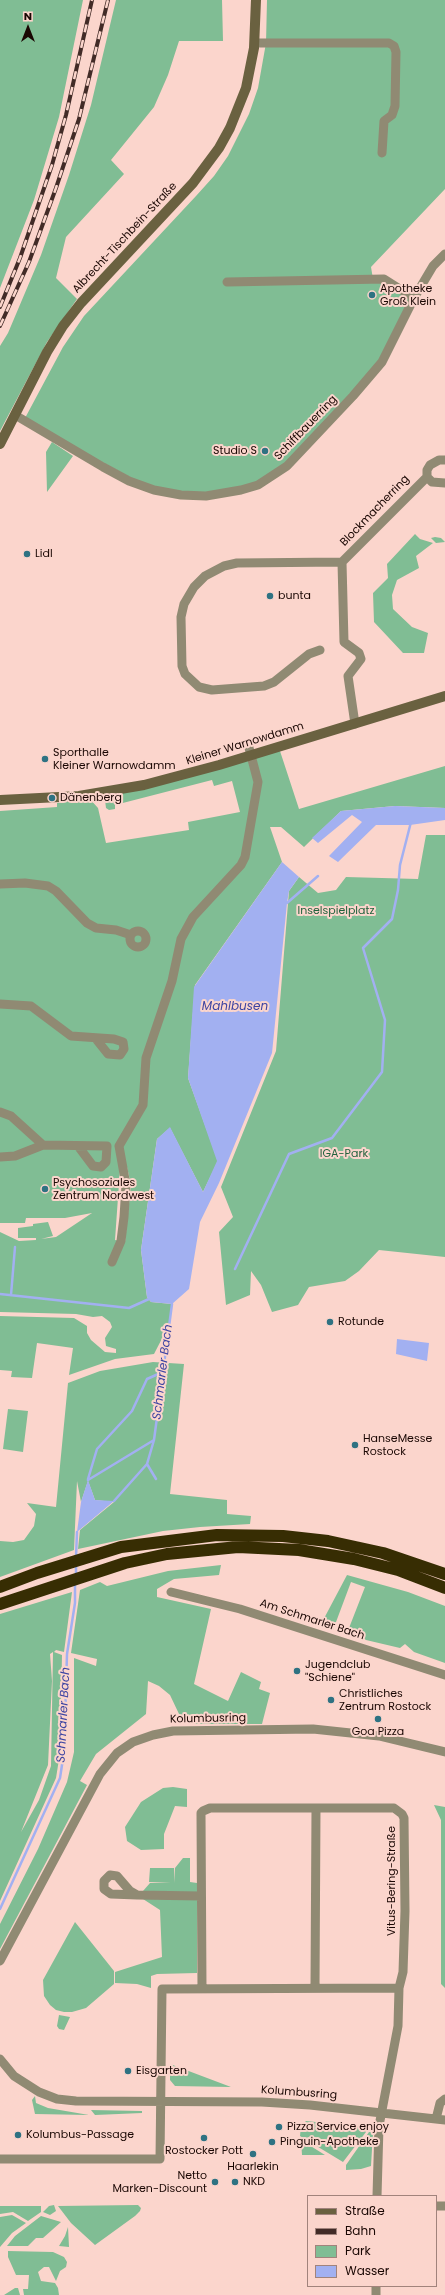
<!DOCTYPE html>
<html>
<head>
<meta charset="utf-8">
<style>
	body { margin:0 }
	#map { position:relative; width:445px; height:2295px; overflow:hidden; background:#fbd5cc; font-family:Poppins,sans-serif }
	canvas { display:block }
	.legend { position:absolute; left:307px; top:2195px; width:130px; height:92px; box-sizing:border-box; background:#fbd5cc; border:1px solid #a1837c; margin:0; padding:5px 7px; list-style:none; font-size:12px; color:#1a0703 }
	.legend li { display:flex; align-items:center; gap:8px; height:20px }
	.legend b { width:20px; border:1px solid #a1837c }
	.north { position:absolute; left:8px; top:8px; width:40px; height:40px; -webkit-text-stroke:3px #fbd5cc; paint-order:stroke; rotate:0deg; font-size:11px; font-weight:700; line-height:16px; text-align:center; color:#1a0703 }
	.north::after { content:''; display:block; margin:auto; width:14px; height:18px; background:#1a0703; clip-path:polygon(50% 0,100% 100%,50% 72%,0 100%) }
</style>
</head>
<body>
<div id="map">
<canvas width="445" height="2295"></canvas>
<ul class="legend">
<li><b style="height:5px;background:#6a6140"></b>Straße</li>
<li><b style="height:5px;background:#422b27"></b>Bahn</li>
<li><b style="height:11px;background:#80bd94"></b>Park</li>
<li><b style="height:11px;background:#a2b0f1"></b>Wasser</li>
</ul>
<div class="north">N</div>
</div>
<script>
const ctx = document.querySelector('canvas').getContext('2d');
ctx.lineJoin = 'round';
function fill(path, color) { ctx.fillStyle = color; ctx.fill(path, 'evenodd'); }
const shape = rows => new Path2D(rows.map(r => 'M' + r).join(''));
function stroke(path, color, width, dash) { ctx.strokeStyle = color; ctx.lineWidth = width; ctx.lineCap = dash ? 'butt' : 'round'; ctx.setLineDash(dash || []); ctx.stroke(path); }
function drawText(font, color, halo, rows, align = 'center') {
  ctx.font = font + ' Poppins,sans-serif'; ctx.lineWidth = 4; ctx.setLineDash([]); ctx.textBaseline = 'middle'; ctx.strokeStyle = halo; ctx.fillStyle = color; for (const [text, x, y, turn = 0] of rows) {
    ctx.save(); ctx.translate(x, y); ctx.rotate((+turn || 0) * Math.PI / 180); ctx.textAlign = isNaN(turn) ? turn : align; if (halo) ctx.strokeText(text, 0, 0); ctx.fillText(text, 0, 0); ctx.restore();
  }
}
fill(shape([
	[0,0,83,0,59,117,34,200,0,288],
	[116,0,222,0,223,41,179,41,168,75,154,107,111,160,124,174,66,237,56,278,77,299,47,342,0,431,0,346,8,333,41,255,69,175,91,105],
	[267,0,445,0,445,189,371,267,373,279,414,298,382,362,274,476,221,494,154,490,24,420,63,347,84,316,196,196,214,176,228,156,249,114,258,88,266,43],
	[52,442,73,456,47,492,46,452],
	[415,534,420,539,433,543,416,556,419,568,397,580,392,595,393,609,412,627,428,633,424,653,403,653,374,622,373,593,388,578,387,564],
	[435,537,441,538,445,542,436,543,431,538],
	[280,751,299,809,445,766,445,808,395,806,341,811,304,847,281,827,270,827,282,862,195,985,188,1078,218,1161,203,1192,170,1128,157,1139,141,1250,147,1297,151,1302,172,1304,169,1325,154,1354,115,1359,69,1375,73,1348,37,1343,32,1378,11,1377,12,1371,0,1370,0,1316,74,1318,87,1326,87,1333,91,1340,105,1352,116,1353,116,1349,106,1346,105,1338,112,1327,110,1322,102,1316,93,1317,76,1314,0,1312,0,1232,19,1241,36,1240,36,1238,18,1238,18,1228,33,1226,33,1224,48,1222,53,1236,41,1239,56,1237,92,1213,65,1218,26,1218,25,1223,0,1223,0,811,57,807,57,803,89,798,98,808,106,843,189,830,188,822,240,812,232,781,214,786,212,780,115,805,115,809,109,810,106,808,105,800,107,796],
	[127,1167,131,1185,125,1242,115,1240,120,1169],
	[426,835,445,835,445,1257,379,1250,359,1271,345,1281,309,1287,298,1305,272,1312,261,1285,251,1271,250,1295,226,1305,219,1232,233,1217,221,1187,276,1051,289,891,299,877,318,893,336,890,346,877,418,879],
	[153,1362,184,1364,170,1494,227,1500,227,1514,251,1516,250,1524,200,1527,163,1531,78,1549,80,1530,114,1502,95,1500,88,1481,81,1502,77,1481,74,1550,0,1577,0,1541,13,1542,24,1540,34,1526,36,1514,27,1503,56,1507,68,1383,100,1371],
	[8,1409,28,1411,23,1452,3,1449],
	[221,1565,219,1575,174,1579,157,1589,157,1597,211,1609,194,1684,228,1701,241,1672,261,1682,259,1689,270,1693,262,1724,192,1724,179,1714,170,1695,159,1686,148,1681,146,1714,96,1754,80,1781,87,1785,0,1949,0,1924,38,1849,67,1782,74,1752,74,1658,96,1666,97,1659,71,1653,80,1590,100,1582,107,1586,168,1571],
	[347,1575,408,1592,445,1606,445,1663,414,1652,405,1644,400,1648,366,1640,349,1628,365,1587,351,1582,333,1630,320,1626],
	[72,1592,64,1652,56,1650,54,1652,62,1655,60,1753,56,1778,0,1901,0,1614],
	[53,1652,51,1766,39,1800,21,1832,48,1765,52,1681,50,1654],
	[173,1787,187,1789,187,1807,175,1806,164,1834,164,1849,141,1850,127,1841,125,1827,141,1802,163,1788],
	[434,1805,445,1807,445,1988,441,1984,441,1820],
	[183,1858,190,1858,190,1882,197,1883,197,1973,157,1974,151,1976,151,1988,137,1984,115,1983,115,1972,162,1957,160,1910,143,1899,143,1891,150,1883,171,1883,149,1882,150,1868,174,1868,174,1883,175,1868],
	[75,1922,114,1971,114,1984,86,2008,72,2012,64,2012,56,2010,50,2005,44,1996,43,1980],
	[59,2015,70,2017,64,2030,59,2029,57,2026],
	[170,2064,231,2087,175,2086,170,2080],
	[35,2096,36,2103,48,2108,89,2115,35,2114,32,2100],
	[91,2110,142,2111,142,2113,95,2115],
	[306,2121,364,2127,366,2132,343,2162,300,2136,301,2126],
	[369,2132,373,2132,371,2166,361,2169,346,2170,346,2165],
	[301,2140,325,2155,302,2155],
	[54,2205,56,2211,50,2215,43,2212,49,2206],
	[138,2205,141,2208,140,2211,135,2216,95,2245,71,2223,58,2206],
	[0,2206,41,2206,41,2212,28,2221,13,2212,0,2214],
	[12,2215,26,2223,12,2233,0,2247,0,2217],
	[41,2216,61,2222,43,2238,36,2238,28,2246,7,2246,15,2236],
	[68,2227,69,2247,59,2246,65,2236],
	[8,2251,53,2252,64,2257,67,2262,66,2267,60,2271,56,2281,49,2267,44,2267,38,2272,41,2281,55,2283,58,2288,59,2295,24,2295,23,2289,28,2289,29,2275,16,2275,8,2257],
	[15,2288,18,2288,20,2295,4,2295]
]), '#80bd94');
fill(shape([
	[395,806,445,808,445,820,410,825,376,825,338,862,329,856,362,822,352,815,318,843,312,838,341,811],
	[282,862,299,877,289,891,287,903,272,1053,219,1183,200,1222,189,1289,172,1304,151,1302,147,1297,141,1250,157,1139,170,1127,203,1192,217,1161,188,1078,194,987],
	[397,1339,429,1343,427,1361,396,1354],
	[88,1480,95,1500,114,1501,77,1532,81,1502]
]), '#a2b0f1');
stroke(shape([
	[287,903,318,876],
	[235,1269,289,1154,332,1138,382,1072,385,1020,363,948,392,919,398,890,400,865,411,822],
	[0,1294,129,1308,149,1299],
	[11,1295,15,1247],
	[147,1464,156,1479],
	[88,1479,97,1449,132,1411,147,1379,165,1371],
	[88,1480,154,1440,172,1304],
	[114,1501,147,1464,154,1440],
	[76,1557,77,1532],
	[76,1575,76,1564],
	[0,1909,60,1778,64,1752,67,1654,75,1603,75,1584]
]), '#a2b0f1', 2.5);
stroke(shape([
	[255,43,389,43,394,46,396,52,395,106,392,115,384,121,382,153],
	[227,282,384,279,414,298],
	[15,415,103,467,129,481,154,490,181,495,206,496,241,490,258,485,287,466,353,396,382,362,414,298,433,266,445,254],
	[445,460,439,460,430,465,427,470,427,477,432,482,445,483],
	[342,562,344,642,359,653,361,659,348,676,355,724],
	[320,650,309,654,274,682,264,686,212,690,199,687,185,674,182,666,181,617,184,604,194,587,205,576,224,566,237,563,342,562,427,477],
	[0,884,25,883,48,886,56,891,87,923,96,928,116,930,131,935],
	'130 939a8 8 0 1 1 16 0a8 8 0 1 1-16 0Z',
	[0,1004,31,1006,71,1036,114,1039,123,1042,124,1049,120,1055,108,1054,96,1039],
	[0,1112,11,1116,43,1145,107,1146,106,1162,101,1167,93,1166,78,1146],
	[0,1157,15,1156,43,1145],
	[112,1262,121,1241,124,1217,126,1185,119,1146,143,1105,146,1058,172,981,181,939,193,917,241,865,245,857,258,782,248,744],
	[171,1592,240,1609,445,1675],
	[137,1895,130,1891,117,1876,110,1875,104,1881,104,1889,111,1894,137,1895,201,1896],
	[0,1961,100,1774,117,1753,133,1742,153,1735,173,1731,313,1729,379,1736,445,1752],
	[315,1988,316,1808],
	[202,1989,201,1813,203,1811,210,1808,394,1808,402,1814,404,1818,405,1911,403,1972,399,1988,398,2026,379,2126,377,2196],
	[0,2059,14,2076,39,2092,57,2099,76,2101,262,2102,310,2105,445,2120],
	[436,2119,440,2103,445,2099],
	[0,2159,160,2159,162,1989,399,1988],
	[436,2206,445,2206],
	[376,2286,376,2295]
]), '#908a73', 9);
stroke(shape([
	[0,444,47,352,63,326,81,303,193,183,219,148,230,128,246,88,254,48,256,0],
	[0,800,79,796,144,785,219,765,445,696]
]), '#6a6140', 10);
stroke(shape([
	[0,1587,37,1573,121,1547,217,1535,283,1536,328,1541,383,1553,445,1574],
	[0,1604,125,1563,167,1554,238,1547,299,1550,354,1559,398,1570,445,1588]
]), '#372d03', 12);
const rail = shape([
	[0,307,20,258,52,165,66,115,92,0],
	[0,326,29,262,56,188,79,119,108,0]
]);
stroke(rail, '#422b27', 4);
stroke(rail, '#fbd5cc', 2.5, [8]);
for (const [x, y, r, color] of [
	[372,295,4,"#2e7282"],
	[265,451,4,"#2e7282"],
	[27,554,4,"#2e7282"],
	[270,596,4,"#2e7282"],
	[45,759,4,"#2e7282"],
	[52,798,4,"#2e7282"],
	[45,1189,4,"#2e7282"],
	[330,1322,4,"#2e7282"],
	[355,1445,4,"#2e7282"],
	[297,1671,4,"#2e7282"],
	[331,1700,4,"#2e7282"],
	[378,1719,4,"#2e7282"],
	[128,2071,4,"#2e7282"],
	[279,2127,4,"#2e7282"],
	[18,2135,4,"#2e7282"],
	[204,2138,4,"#2e7282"],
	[272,2142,4,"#2e7282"],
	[253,2154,4,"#2e7282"],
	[215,2182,4,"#2e7282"],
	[235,2182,4,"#2e7282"]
]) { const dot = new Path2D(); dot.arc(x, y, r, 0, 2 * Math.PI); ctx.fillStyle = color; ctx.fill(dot); stroke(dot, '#fbd5cc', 1.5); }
drawText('11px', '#1a0703', '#fbd5cc', [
	["Albrecht-Tischbein-Straße",125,238,-47],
	["Schiffbauerring",306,428,-46],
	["Blockmacherring",375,511,-46],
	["Kleiner Warnowdamm",245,744,-17],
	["Am Schmarler Bach",312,1620,18],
	["Kolumbusring",208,1719,-1],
	["Vitus-Bering-Straße",392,1881,-90],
	["Kolumbusring",299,2093,4]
]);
drawText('11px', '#1a0703', '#fbd5cc', [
	["Apotheke",380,289],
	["Groß Klein",380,302],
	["Studio S",257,451,"right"],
	["Lidl",35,554],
	["bunta",278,596],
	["Sporthalle",53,753],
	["Kleiner Warnowdamm",53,766],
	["Dänenberg",60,798],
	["Psychosoziales",53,1183],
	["Zentrum Nordwest",53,1196],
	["Rotunde",338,1322],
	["HanseMesse",363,1439],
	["Rostock",363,1452],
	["Jugendclub",305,1665],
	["\"Schiene\"",305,1678],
	["Christliches",339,1694],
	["Zentrum Rostock",339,1707],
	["Goa Pizza",378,1732,"center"],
	["Eisgarten",136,2071],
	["Pizza Service enjoy",287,2127],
	["Kolumbus-Passage",26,2135],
	["Pinguin-Apotheke",280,2142],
	["Rostocker Pott",204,2151,"center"],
	["Haarlekin",253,2167,"center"],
	["Netto",207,2176,"right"],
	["Marken-Discount",207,2189,"right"],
	["NKD",243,2182]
], 'left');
drawText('11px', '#22623d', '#fbd5cc', [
	["Inselspielplatz",336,911],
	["IGA-Park",344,1154]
]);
drawText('italic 12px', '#3d44a2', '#fbd5cc', [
	["Mahlbusen",235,1007],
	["Schmarler Bach",163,1372,-83],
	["Schmarler Bach",64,1715,-87]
]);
</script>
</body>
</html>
